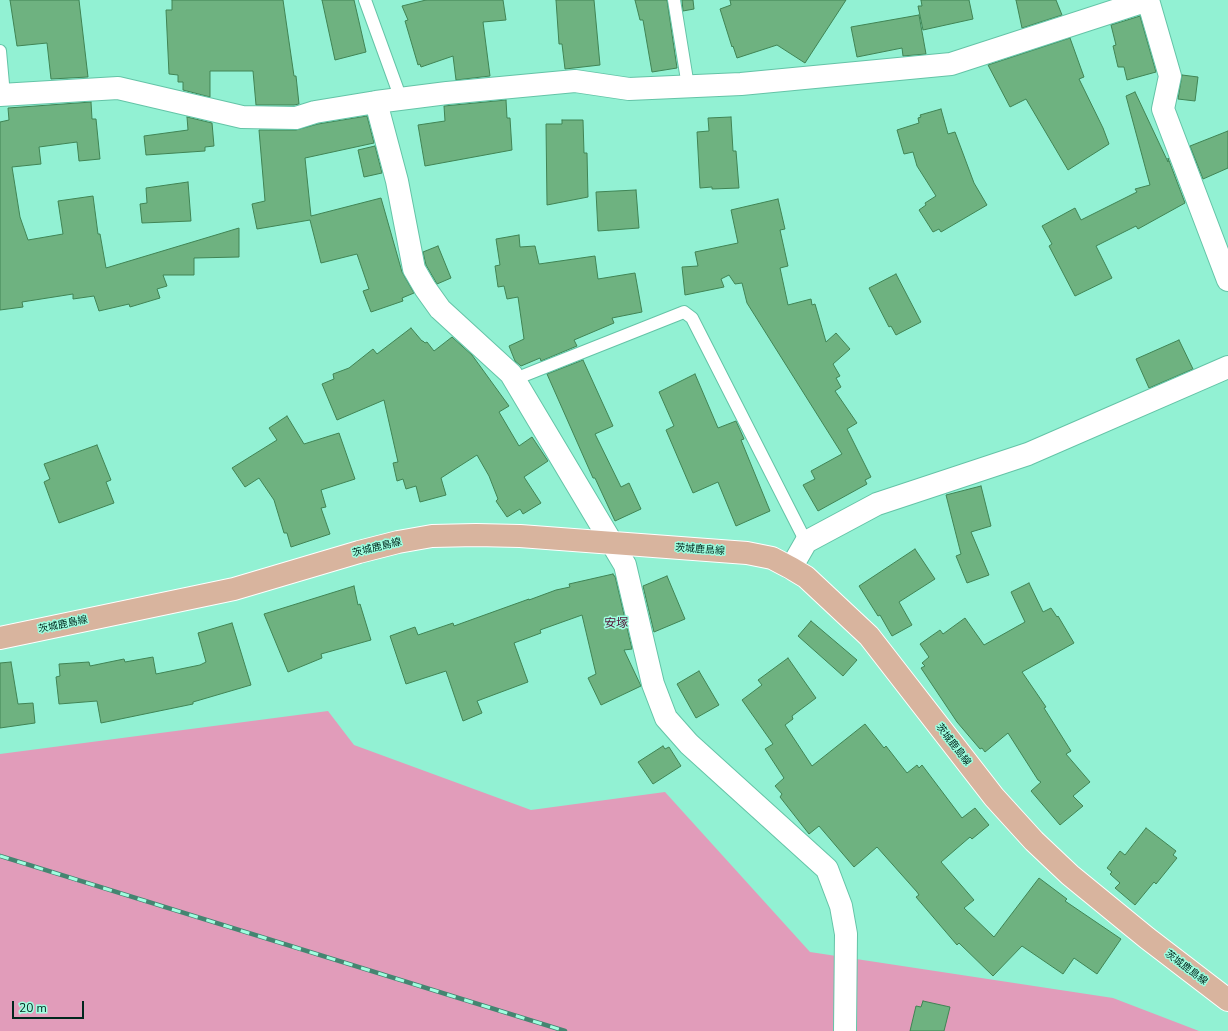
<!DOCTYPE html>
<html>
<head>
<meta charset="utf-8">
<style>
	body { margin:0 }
	#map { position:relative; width:1228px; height:1031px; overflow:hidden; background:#92f1d3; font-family:"Nunito Sans",sans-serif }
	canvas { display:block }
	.scale { position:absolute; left:12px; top:1001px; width:72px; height:18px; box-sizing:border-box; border:2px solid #00271d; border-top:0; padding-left:5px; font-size:12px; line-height:14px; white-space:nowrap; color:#00271d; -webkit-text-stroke:3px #9ffee0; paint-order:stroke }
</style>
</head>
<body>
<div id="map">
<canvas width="1228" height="1031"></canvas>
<div class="scale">20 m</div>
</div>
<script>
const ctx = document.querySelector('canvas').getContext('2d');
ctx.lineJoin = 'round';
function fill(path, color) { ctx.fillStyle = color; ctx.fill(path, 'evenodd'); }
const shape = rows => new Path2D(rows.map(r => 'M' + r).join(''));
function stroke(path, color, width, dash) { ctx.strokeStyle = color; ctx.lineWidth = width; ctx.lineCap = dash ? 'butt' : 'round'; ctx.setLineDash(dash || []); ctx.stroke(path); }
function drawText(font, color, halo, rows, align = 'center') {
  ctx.font = font + ' "Nunito Sans","Noto Sans JP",sans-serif'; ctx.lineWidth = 3; ctx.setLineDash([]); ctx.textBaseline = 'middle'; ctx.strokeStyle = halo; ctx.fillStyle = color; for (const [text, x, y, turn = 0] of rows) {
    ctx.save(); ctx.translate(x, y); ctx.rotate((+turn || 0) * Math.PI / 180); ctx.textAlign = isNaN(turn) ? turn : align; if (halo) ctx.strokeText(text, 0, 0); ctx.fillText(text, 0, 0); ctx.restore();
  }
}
fill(shape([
	[328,711,354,745,531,810,665,792,810,952,1113,998,1199,1031,0,1031,0,754]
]), '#e19cba');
const building = shape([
	[10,0,79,0,88,77,51,79,47,43,17,46,10,0],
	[172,0,283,0,294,76,296,76,299,104,294,105,256,105,253,71,210,71,210,97,183,90,183,82,178,82,178,75,169,74,166,10,172,10,172,0],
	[322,0,354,0,366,52,335,60,322,0],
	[426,0,503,0,506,20,483,22,490,76,456,80,453,56,421,67,420,64,418,65,405,21,408,20,402,6,426,0],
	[556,0,594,0,600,65,565,69,562,44,559,44,556,0],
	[635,0,667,0,677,68,652,72,643,20,640,20,635,0],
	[682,0,693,0,694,9,683,11,682,0],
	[730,0,846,0,805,63,777,45,737,58,733,46,732,47,720,9,731,5,730,0],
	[921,0,969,0,973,19,923,30,918,6,922,6,921,0],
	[1016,0,1056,0,1062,15,1022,28,1016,0],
	[919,15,926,54,903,56,902,48,857,57,851,27,919,15],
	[1140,16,1156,72,1127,80,1124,67,1118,67,1113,46,1116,45,1111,25,1140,16],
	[1070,38,1084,77,1079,79,1103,128,1109,144,1068,170,1026,99,1010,107,988,65,1070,38],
	[1182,75,1198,77,1195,101,1178,99,1182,75],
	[1135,92,1168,162,1168,158,1185,203,1138,229,1136,226,1096,246,1112,278,1075,296,1049,246,1052,244,1042,226,1075,208,1081,220,1137,192,1135,189,1150,185,1126,96,1135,92],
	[506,100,507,118,510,118,512,150,425,166,418,125,445,121,444,106,506,100],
	[91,102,92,119,96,119,100,159,79,161,77,142,39,147,41,164,12,167,20,217,28,240,63,234,58,201,93,196,98,234,100,234,106,268,239,228,239,257,194,258,194,275,163,275,167,286,157,289,160,298,130,307,129,304,99,311,94,296,73,299,73,294,22,302,23,307,0,310,0,122,9,120,8,108,91,102],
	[941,109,948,134,955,132,974,183,987,205,941,232,939,229,933,232,919,210,926,205,925,203,936,196,917,166,913,152,904,154,897,130,919,123,918,118,921,117,920,115,941,109],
	[367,116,374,143,305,158,311,216,381,198,402,272,414,293,402,298,403,301,371,312,363,291,369,289,357,254,321,263,310,220,257,229,252,204,265,201,259,130,296,130,318,124,367,116],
	[187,117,212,123,214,146,205,147,205,151,146,155,144,136,188,130,187,117],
	[731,117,733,151,736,151,739,188,712,189,712,187,700,188,697,132,709,131,708,118,731,117],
	[562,120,583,120,584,153,587,153,588,197,547,205,546,124,562,124,562,120],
	[1228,131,1228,168,1203,179,1190,146,1228,131],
	[375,146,382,173,364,177,358,150,375,146],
	[188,182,191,221,142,223,140,204,147,203,146,188,188,182],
	[636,190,639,228,598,231,596,192,636,190],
	[778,199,785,229,780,230,788,266,780,268,788,305,811,299,812,305,815,304,826,342,836,333,850,349,833,364,840,376,836,378,841,387,835,391,857,423,847,429,871,477,865,480,867,484,818,511,803,485,815,479,811,471,842,454,747,303,742,283,735,284,729,275,721,279,724,287,685,295,682,267,698,266,695,252,738,243,731,210,778,199],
	[519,235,520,247,535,246,539,264,595,256,598,279,635,273,642,312,612,318,614,323,574,340,577,346,541,361,540,358,521,366,515,361,509,346,524,339,518,297,507,299,504,286,498,287,495,266,500,265,496,239,519,235],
	[438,246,451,278,437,284,426,265,423,252,438,246],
	[896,274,921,322,896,335,891,326,889,327,869,288,896,274],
	[411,328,422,341,423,341,425,343,427,342,434,351,452,337,472,355,509,406,499,412,519,446,532,437,548,461,524,477,541,503,523,514,520,509,507,517,496,501,498,499,489,476,477,455,441,478,446,495,420,502,416,486,406,489,403,479,397,481,393,463,398,462,384,400,337,420,322,384,334,379,333,374,349,368,373,349,377,354,411,328],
	[1179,340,1193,369,1149,388,1136,359,1179,340],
	[583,360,613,426,595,434,621,487,629,483,641,509,615,521,595,478,593,478,547,374,583,360],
	[695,374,718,428,736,421,744,439,741,440,770,511,736,526,718,482,693,493,666,430,674,426,659,392,695,374],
	[287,416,304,444,339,433,355,479,321,490,326,507,321,508,330,534,291,547,287,533,284,533,274,500,259,478,245,487,232,468,277,440,269,428,287,416],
	[97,445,111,480,106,482,114,503,59,523,44,482,50,479,44,464,97,445],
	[981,486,991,526,971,532,989,575,967,583,956,556,961,554,946,495,981,486],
	[915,549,935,579,899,602,912,625,892,636,880,615,878,616,859,586,915,549],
	[613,574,614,576,615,576,632,649,624,650,641,686,601,705,588,678,596,674,582,615,540,630,541,633,514,643,528,682,477,701,482,713,463,721,446,671,406,684,390,636,415,627,418,635,453,623,454,626,529,599,529,600,556,590,570,587,569,584,613,574],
	[667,576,685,619,654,632,643,586,667,576],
	[1029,583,1043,612,1051,608,1057,617,1058,616,1074,643,1022,672,1046,707,1044,708,1071,751,1066,754,1090,782,1073,796,1083,806,1060,825,1031,791,1041,782,1038,780,1008,733,985,752,982,748,980,749,957,722,921,668,925,666,922,663,929,657,920,644,940,630,943,634,965,618,984,645,1025,622,1011,592,1029,583],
	[354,586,358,605,360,604,371,640,321,654,322,658,288,672,264,614,354,586],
	[811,621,857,660,843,676,798,636,811,621],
	[232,623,251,685,193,702,193,704,101,723,97,701,59,704,56,677,60,676,59,664,89,662,90,666,124,659,125,662,153,657,156,674,200,665,206,662,198,633,232,623],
	[788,658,816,698,792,716,793,719,785,725,812,766,865,724,884,748,886,746,907,773,917,765,919,768,922,765,962,818,975,808,989,825,972,839,970,837,941,862,974,900,964,908,994,937,1039,878,1067,899,1065,901,1121,939,1097,974,1074,958,1063,974,1022,946,993,976,959,943,957,945,916,897,919,895,917,892,877,847,854,867,819,826,809,834,780,797,782,794,775,786,784,778,765,749,773,744,742,700,762,685,758,680,788,658],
	[11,662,18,704,33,703,35,723,0,728,0,663,11,662],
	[699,671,719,705,696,718,677,684,699,671],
	[663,746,665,749,669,747,681,766,653,784,638,762,663,746],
	[1146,828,1176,851,1173,855,1177,858,1156,884,1154,882,1135,905,1115,888,1120,883,1110,874,1112,872,1107,868,1120,851,1125,855,1146,828],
	[923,1001,950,1007,944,1031,910,1031,916,1006,921,1007,923,1001]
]);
fill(building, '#6eb280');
stroke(building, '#408454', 1);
const service = shape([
	[365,0,401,99],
	[674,0,688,86],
	[0,51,4,95],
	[515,379,684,312,692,318,806,542]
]);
const minor = shape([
	[0,95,118,88,242,117,296,118,315,112,376,102,447,93,575,81,629,89,741,84,951,64,1148,0,1170,76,1163,109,1228,280],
	[376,102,397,181,414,269,425,288,440,309,511,374,625,565,653,684,666,718,689,744,827,869,841,906,846,934,845,1031],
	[791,568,806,542,877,504,1028,454,1228,367]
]);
const primary = shape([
	[0,638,234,589,359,552,398,542,432,536,476,535,520,536,747,553,772,558,791,568,806,577,869,636,994,797,1034,841,1070,875,1147,938,1228,1000]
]);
stroke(service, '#64c4a7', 14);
stroke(minor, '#64c4a7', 24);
stroke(primary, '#fff', 24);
stroke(service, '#fff', 12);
stroke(minor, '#fff', 22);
stroke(primary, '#d8b49e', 22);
const rail = shape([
	[0,856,565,1031]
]);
stroke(rail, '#448571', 4.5);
stroke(rail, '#9ffee0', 3, [9]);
drawText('10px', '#00271d', '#9ffee0', [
	["茨城鹿島線",377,548,-14],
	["茨城鹿島線",700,550,4],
	["茨城鹿島線",63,625,-12],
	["茨城鹿島線",953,745,52],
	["茨城鹿島線",1186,968,37]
]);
drawText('12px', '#551638', '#9ffee0', [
	["安塚",616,624]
]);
</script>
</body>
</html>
